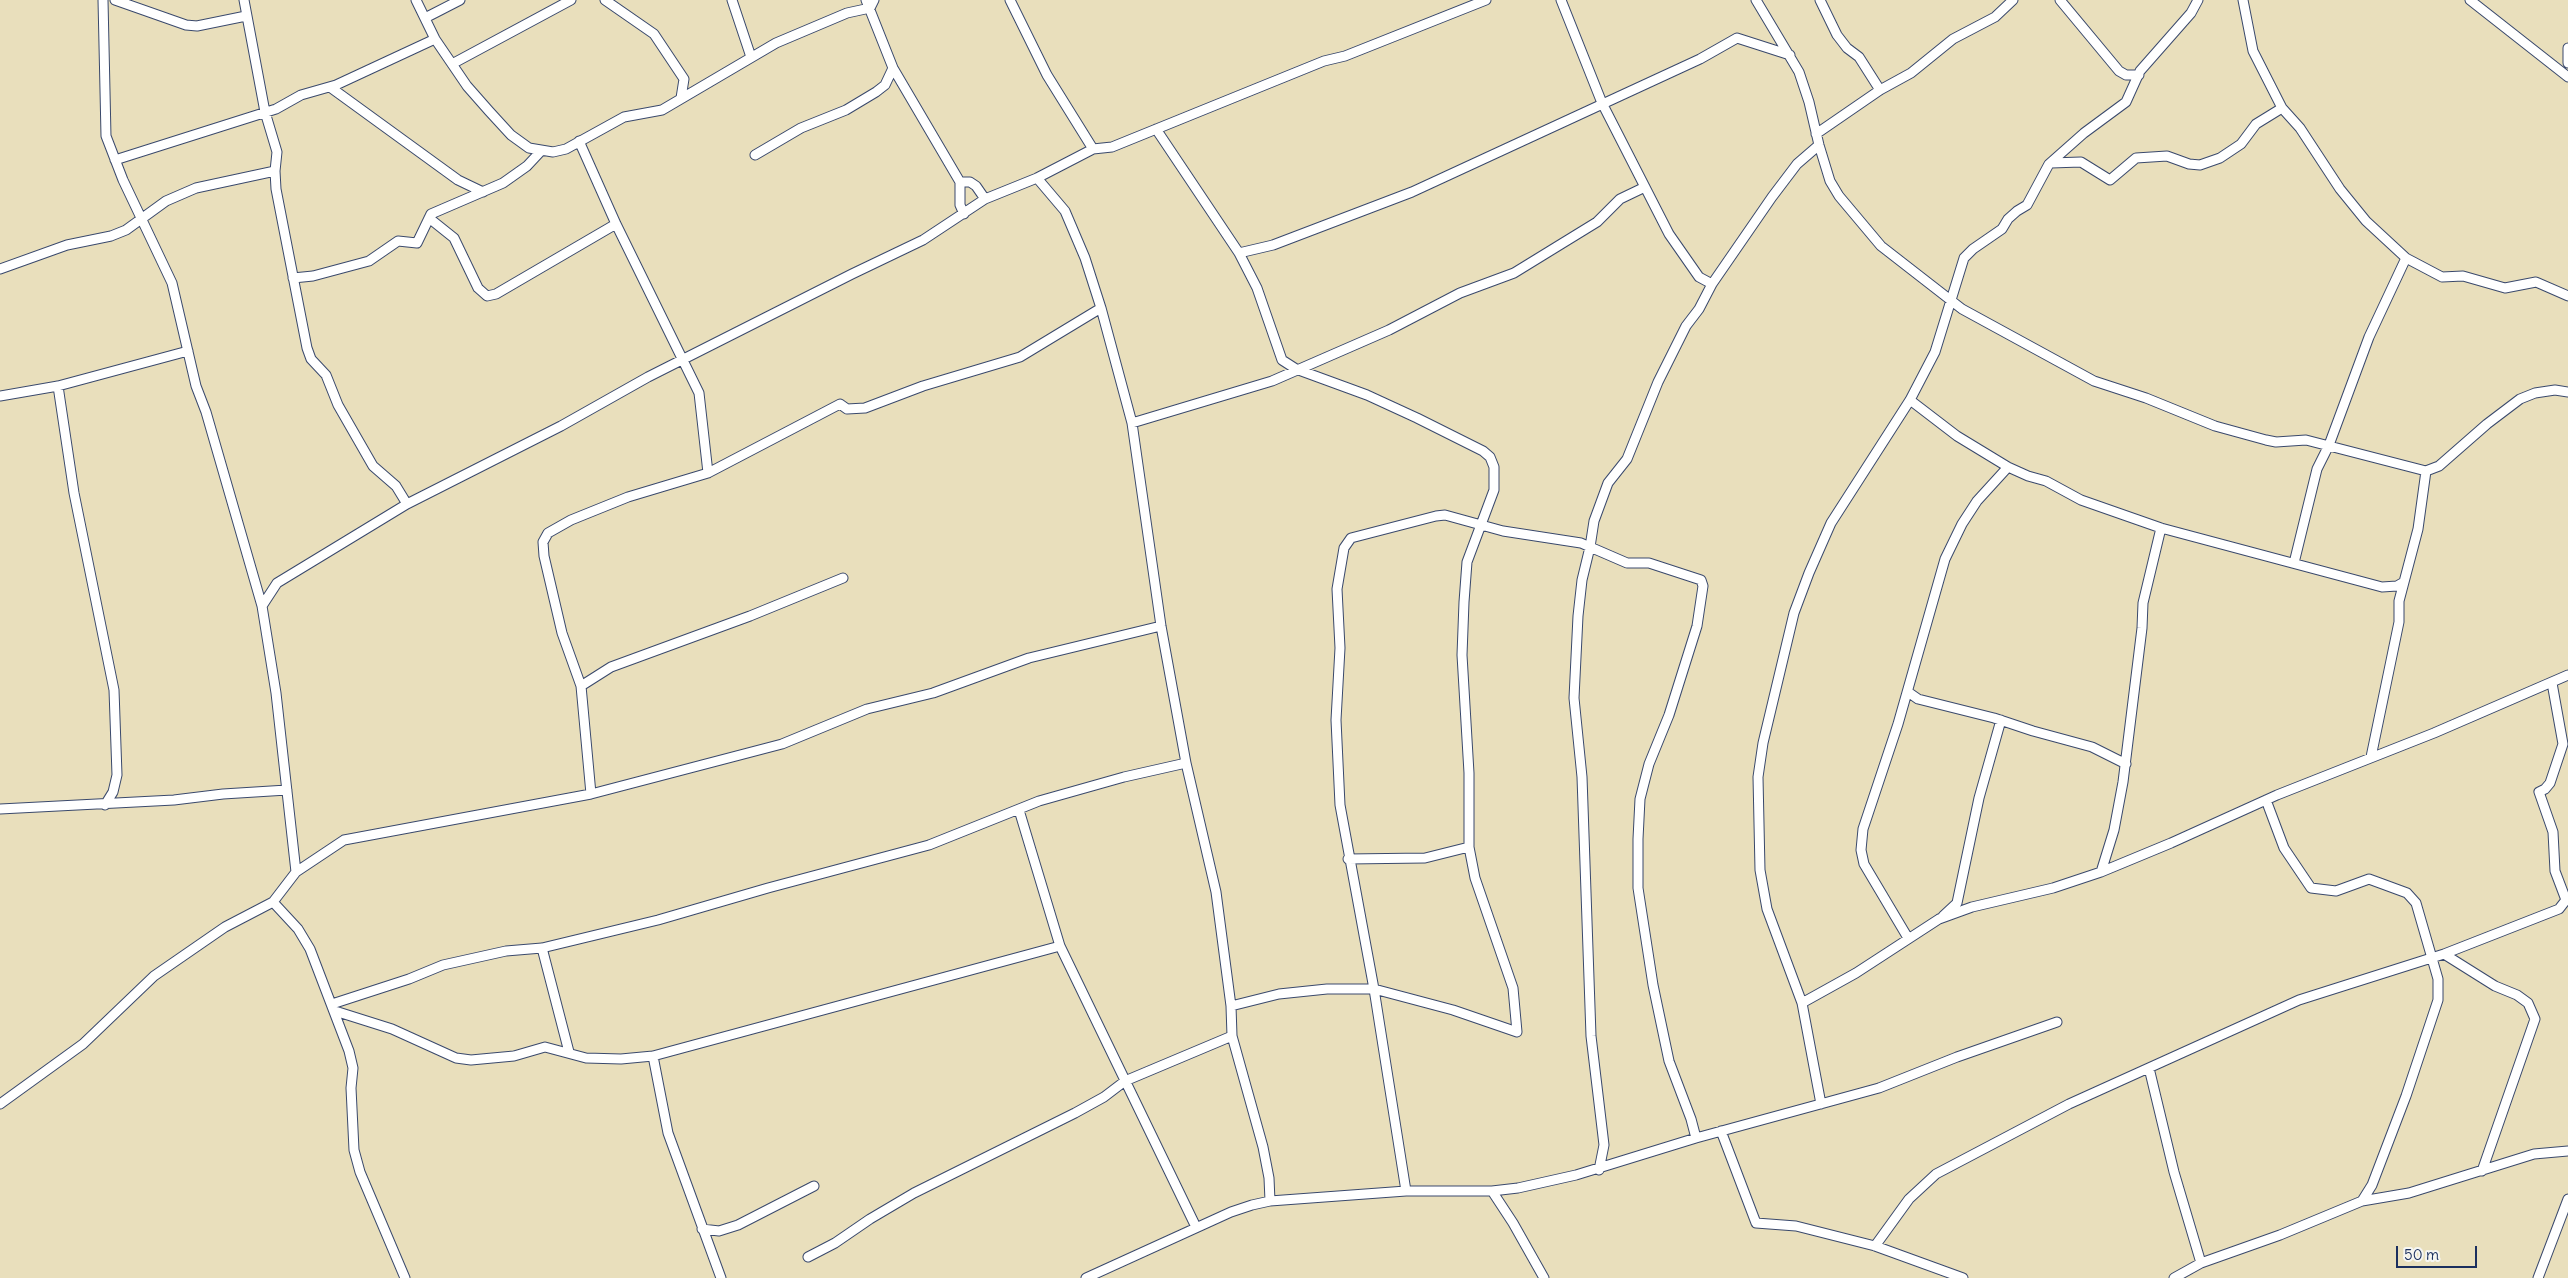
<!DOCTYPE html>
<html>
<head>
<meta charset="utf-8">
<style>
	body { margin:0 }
	#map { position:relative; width:2568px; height:1278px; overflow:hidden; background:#e9dfbc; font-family:Delius,sans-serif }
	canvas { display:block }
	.scale { position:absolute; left:2396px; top:1246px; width:81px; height:22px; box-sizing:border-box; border:2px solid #1b2f5e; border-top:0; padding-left:6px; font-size:15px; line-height:18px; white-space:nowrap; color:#1b2f5e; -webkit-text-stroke:4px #f6f6f2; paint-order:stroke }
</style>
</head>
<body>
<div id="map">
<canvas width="2568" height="1278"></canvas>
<div class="scale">50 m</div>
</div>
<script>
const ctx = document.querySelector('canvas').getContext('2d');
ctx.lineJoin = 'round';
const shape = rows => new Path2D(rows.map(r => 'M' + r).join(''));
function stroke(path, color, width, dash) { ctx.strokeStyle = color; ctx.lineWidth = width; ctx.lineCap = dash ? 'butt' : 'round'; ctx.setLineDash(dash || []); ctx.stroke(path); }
const street = shape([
	[103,0,106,136,123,180,172,283,196,386,206,412,262,606,276,693,296,872],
	[115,0,186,25,197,26,246,16],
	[244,0,265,112,277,152,275,171],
	[416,0,435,39,467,86,489,111,511,135,529,148,553,152,566,149,624,117,662,110,776,43,847,13,870,8,874,0],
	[605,0,654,34,684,79,681,98],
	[732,0,751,57],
	[866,0,893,68,960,182,960,205,964,214],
	[1010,0,1047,75,1093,149],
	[1561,0,1602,103,1669,234,1699,277,1712,284],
	[1756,0,1799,72,1809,102,1819,145,1830,181,1839,196,1881,246,1962,309,2094,381,2146,398,2215,426,2266,440,2276,442,2306,440,2426,471,2439,466,2487,424,2520,399,2535,393,2555,390,2568,392],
	[1820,0,1837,35,1847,48,1859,57,1880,90],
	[2060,0,2119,71,2126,75,2139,75],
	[2243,0,2253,51,2282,108,2300,128,2340,189,2366,221,2406,258,2369,337,2329,445,2317,469,2294,563],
	[2470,0,2568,77],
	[425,18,460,0],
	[2568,48,2568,63],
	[452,64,571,0],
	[330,87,458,180,483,192],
	[1156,129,1239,253,1257,288,1282,360,1296,369,1367,395,1417,418,1483,451,1490,457,1494,467,1494,490,1467,562,1464,602,1462,655,1469,773,1469,847,1475,878,1513,988,1517,1032,1453,1010,1374,989,1327,989,1279,994,1231,1006],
	[1816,134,1880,90,1911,73,1953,39,1995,17,2013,0],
	[579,141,616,224,699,393,708,473],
	[755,155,801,128,846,110,876,92,885,85,893,68],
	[115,160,276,109,301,95,336,85,435,39],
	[2051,163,2081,162,2110,180,2136,158,2167,156,2189,164,2200,165,2220,158,2241,144,2256,124,2282,108],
	[1037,178,1065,211,1085,258,1101,308,1132,423,1161,626,1186,763,1216,892,1231,1006,1232,1036,1263,1147,1269,1178,1270,1201],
	[960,182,970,182,976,186,985,199],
	[429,218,454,238,478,288,487,296,496,294,616,224],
	[1239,253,1273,245,1412,192,1700,59,1737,38,1790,55],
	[2406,258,2442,277,2463,276,2505,288,2536,282,2568,296],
	[0,269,67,245,111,236,126,230,166,201,196,188,275,171,276,189,307,348,311,359,326,375,338,405,373,466,396,486,407,504],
	[293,278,313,276,369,261,398,241,417,243,431,214,503,183,527,166,541,151],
	[58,386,74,493,114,690,117,775,113,792,105,805],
	[0,396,58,386,188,351],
	[1910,400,1957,436,2008,467,2028,476,2046,481,2081,500,2161,528,2382,587,2397,586,2404,582],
	[1132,423,1272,381,1389,330,1460,293,1514,273,1597,222,1620,199,1645,187],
	[262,606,277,583,407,504,561,426,648,377,852,274,923,240,985,199,1037,178,1093,149,1112,147,1324,61,1345,56,1486,0],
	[581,686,611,667,750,616,843,578],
	[1908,692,1918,699,1994,718,2033,731,2092,747,2126,764],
	[2371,757,2399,622,2399,601,2418,529,2426,471],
	[591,794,581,686,562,633,544,556,543,542,548,533,571,520,628,497,708,473,840,404,847,409,865,408,923,386,1020,357,1101,308],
	[2266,800,2284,848,2311,888,2336,891,2369,879,2407,893,2416,903,2438,979,2438,1000,2406,1096,2372,1185,2362,1201],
	[0,809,174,800,223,794,287,790],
	[1019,810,1060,946,1196,1227],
	[1348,859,1425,858,1469,847],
	[2101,872,2114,830,2123,782,2142,628,2143,603,2161,528],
	[273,902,298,929,310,949,349,1051,353,1068,351,1088,354,1150,360,1172,405,1278],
	[1943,916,1957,903,1979,798,2001,720],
	[1908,938,1864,864,1861,850,1863,829,1898,724,1945,559,1962,524,1977,501,2008,467],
	[542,948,569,1052],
	[2444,954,2495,986,2517,995,2528,1003,2535,1019,2482,1171],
	[1802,1003,1856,973,1939,919,1972,907,2053,888,2101,872,2171,843,2277,795,2434,733,2568,675],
	[332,1004,409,979,443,965,506,951,542,948,658,920,768,888,929,845,1039,801,1124,777,1186,763],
	[335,1011,392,1029,456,1058,471,1060,514,1056,545,1047,586,1058,621,1059,653,1056,1060,946],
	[653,1056,668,1133,721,1278],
	[2149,1068,2174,1172,2201,1263],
	[0,1104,83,1044,154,976,225,927,273,902,296,872,344,840,591,794,782,744,867,709,933,693,1029,658,1161,626],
	[1821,1104,1802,1003,1767,909,1760,870,1758,777,1763,743,1794,613,1809,573,1831,523,1910,400,1935,352,1964,258,1973,249,2002,229,2008,219,2017,211,2027,205,2049,164,2084,133,2126,102,2140,71,2191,13,2198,0],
	[1721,1131,1756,1223,1796,1226,1875,1246,1963,1278],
	[1696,1138,1691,1119,1669,1061,1653,985,1638,888,1638,839,1640,799,1649,764,1669,715,1697,626,1703,586,1701,580,1649,563,1627,563,1590,547,1594,521,1608,483,1627,459,1658,382,1686,326,1699,309,1712,284,1772,197,1797,164,1819,145],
	[1406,1191,1374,989,1340,805,1336,720,1340,648,1337,589,1344,548,1351,538,1436,516,1445,515,1503,531,1581,543,1590,547,1582,580,1578,616,1574,698,1582,777,1591,1036,1604,1145,1599,1170],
	[1492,1191,1513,1223,1544,1278],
	[702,1229,719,1231,738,1225,814,1186],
	[1875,1246,1909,1199,1936,1174,2069,1104,2299,1000,2444,954,2559,909,2566,900,2555,871,2553,832,2539,792,2545,789,2550,783,2563,744,2552,683],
	[808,1257,835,1243,870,1219,914,1193,1075,1113,1104,1097,1125,1081,1232,1036],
	[1086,1278,1231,1212,1252,1205,1270,1201,1406,1191,1492,1191,1518,1188,1576,1175,1696,1138,1879,1088,1957,1057,2057,1022],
	[2174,1278,2201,1263,2280,1235,2362,1201,2409,1193,2534,1154,2568,1151],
	[2538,1278,2568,1199]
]);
stroke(street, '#3a496c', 11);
stroke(street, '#fff', 9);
</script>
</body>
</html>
